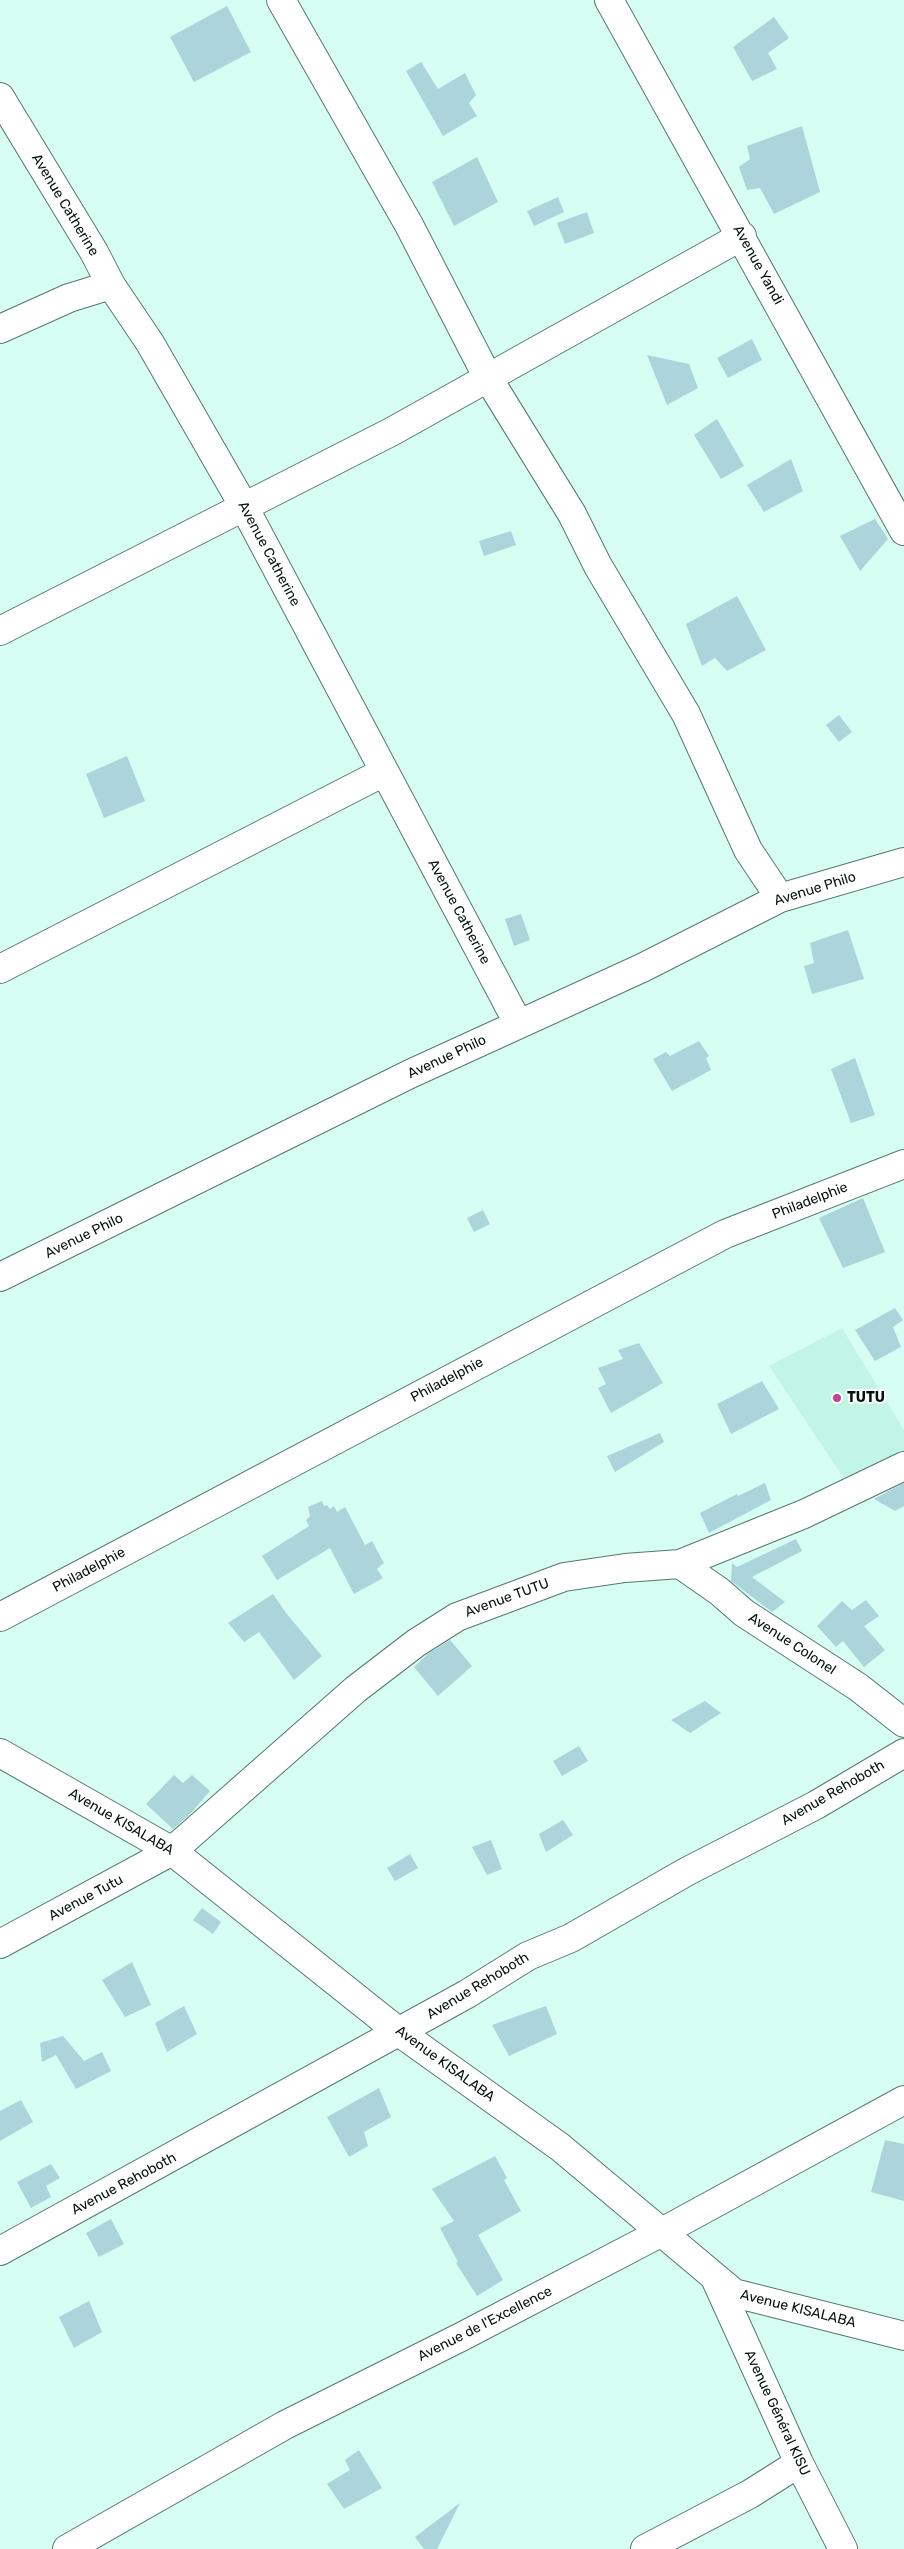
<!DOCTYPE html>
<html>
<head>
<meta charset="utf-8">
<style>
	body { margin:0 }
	canvas { display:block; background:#d6fef3 }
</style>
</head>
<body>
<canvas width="904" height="2549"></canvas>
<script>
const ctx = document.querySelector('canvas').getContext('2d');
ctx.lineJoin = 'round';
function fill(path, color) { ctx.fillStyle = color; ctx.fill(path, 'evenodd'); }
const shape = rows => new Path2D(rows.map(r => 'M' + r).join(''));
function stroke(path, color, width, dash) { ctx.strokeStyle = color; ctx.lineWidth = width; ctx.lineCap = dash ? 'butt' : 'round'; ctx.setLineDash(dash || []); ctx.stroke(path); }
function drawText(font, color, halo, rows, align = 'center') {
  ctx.font = font + ' Rubik,sans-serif'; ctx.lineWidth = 4; ctx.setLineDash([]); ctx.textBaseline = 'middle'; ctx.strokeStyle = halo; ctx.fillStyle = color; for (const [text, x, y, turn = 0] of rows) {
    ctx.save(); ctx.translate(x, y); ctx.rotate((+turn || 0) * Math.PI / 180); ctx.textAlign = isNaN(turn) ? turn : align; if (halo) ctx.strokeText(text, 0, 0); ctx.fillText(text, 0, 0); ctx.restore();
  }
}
fill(shape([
	[842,1328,904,1430,904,1455,848,1485,769,1366]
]), '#c3f5e6');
fill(shape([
	[227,6,251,52,194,82,170,37],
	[774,17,789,38,768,53,777,69,752,81,733,47],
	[421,62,438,89,465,73,476,95,469,103,477,116,443,136,406,71],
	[802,126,820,192,774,214,760,188,747,190,739,167,750,159,747,146],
	[477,157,498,202,454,226,432,182],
	[558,197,564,212,534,226,527,211],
	[587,212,594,233,565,244,557,223],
	[752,339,762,360,728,378,717,358],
	[647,355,689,364,698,388,667,405],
	[717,419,744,466,721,479,694,435],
	[791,459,803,491,764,512,747,485],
	[875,519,888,539,860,571,840,536],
	[511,531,516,545,484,556,479,541],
	[737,596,766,650,727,671,715,658,702,666,686,624],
	[839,715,852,732,839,742,826,725],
	[127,756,145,801,104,818,86,774],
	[521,914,530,940,514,946,505,919],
	[848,930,864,979,812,994,804,966,814,963,810,943],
	[699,1041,709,1056,706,1058,711,1070,672,1091,653,1059,666,1052,670,1056],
	[855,1058,875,1115,851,1123,831,1069],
	[863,1198,885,1252,843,1268,819,1218],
	[483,1210,490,1224,474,1232,467,1218],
	[895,1308,903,1320,893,1327,901,1347,875,1361,855,1330],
	[639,1343,663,1383,611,1413,598,1388,606,1384,598,1368,623,1359,618,1350],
	[762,1381,779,1409,731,1434,717,1404],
	[660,1433,664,1442,615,1472,607,1456],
	[765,1483,771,1500,709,1533,700,1513,737,1494,738,1496],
	[904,1483,904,1506,895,1511,874,1499],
	[322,1501,324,1506,327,1505,330,1509,334,1506,337,1512,345,1507,365,1545,372,1541,384,1563,377,1569,383,1578,354,1594,330,1548,277,1580,262,1556,309,1526,306,1520,310,1516,308,1507],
	[796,1539,802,1551,752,1577,785,1602,772,1612,731,1581,732,1563,737,1567],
	[273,1594,286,1613,322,1656,294,1680,259,1632,244,1642,228,1623],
	[866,1600,879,1616,864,1626,885,1650,864,1667,843,1641,836,1647,817,1626,842,1601,852,1610],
	[450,1640,472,1666,438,1696,414,1667,429,1653],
	[705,1701,721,1713,690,1733,671,1720],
	[579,1746,588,1761,562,1776,553,1761],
	[174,1775,183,1783,192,1775,210,1791,191,1813,173,1829,146,1804],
	[563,1820,573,1835,546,1852,539,1834],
	[491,1840,502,1869,487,1875,472,1847],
	[410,1854,418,1868,395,1881,387,1868],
	[202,1908,221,1922,213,1934,193,1920],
	[132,1962,151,2005,125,2017,102,1980],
	[184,2006,197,2034,167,2052,155,2023],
	[546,2006,557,2034,509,2056,492,2025],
	[63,2036,84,2061,102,2052,111,2071,76,2089,56,2055,42,2062,40,2043],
	[379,2088,391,2117,364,2132,368,2146,349,2157,327,2117],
	[21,2100,33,2122,0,2141,0,2111],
	[885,2140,904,2144,904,2201,871,2192],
	[495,2156,507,2178,504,2180,521,2211,478,2235,503,2280,477,2296,456,2263,458,2262,440,2228,454,2221,432,2189],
	[51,2164,60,2178,46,2186,51,2197,31,2208,17,2182],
	[111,2219,124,2244,99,2257,86,2233],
	[89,2301,102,2332,74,2348,59,2317],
	[359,2450,382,2488,344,2509,327,2484,350,2470,345,2460],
	[460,2503,437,2549,424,2549,415,2537]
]), '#abd4db');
const minor = shape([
	[281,0,409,225,488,378,572,514,598,566,686,714,748,850,780,898],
	[609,0,904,531],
	[0,97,94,252,111,285,150,343,242,503,518,1023],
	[0,329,69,298,111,285],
	[0,631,391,432,742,236],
	[0,969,384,772],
	[0,1277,410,1074,642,968,780,898,904,862],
	[680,1564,720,1592,744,1613,858,1687,904,1723],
	[0,1617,725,1234,904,1164],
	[0,1753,172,1851,399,2032,560,2147,734,2293,904,2336],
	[0,1944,172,1851,356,1689,416,1643,457,1617,564,1577,625,1568,680,1564,804,1514,904,1466],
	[0,2251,467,1994,528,1956,571,1938,686,1872,816,1805,904,1753],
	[715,2278,799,2463,843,2549],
	[67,2549,285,2425,461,2337,662,2232,904,2100],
	[645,2549,750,2494,799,2463]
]);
stroke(minor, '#54796f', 30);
stroke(minor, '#fff', 28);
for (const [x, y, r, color] of [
	[837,1398,5,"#bf4497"]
]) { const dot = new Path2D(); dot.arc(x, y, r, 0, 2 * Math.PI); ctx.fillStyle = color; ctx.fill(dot); stroke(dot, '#fff', 2); }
drawText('14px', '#04120e', '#fff', [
	["Avenue Catherine",65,205,59],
	["Avenue Yandi",758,265,61],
	["Avenue Catherine",269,554,62],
	["Avenue Philo",815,889,-17],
	["Avenue Catherine",459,912,62],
	["Avenue Philo",447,1057,-25],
	["Philadelphie",810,1201,-21],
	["Avenue Philo",84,1236,-26],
	["Philadelphie",447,1380,-28],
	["Philadelphie",89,1570,-28],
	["Avenue TUTU",507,1598,-20],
	["Avenue Colonel",792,1644,33],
	["Avenue Rehoboth",833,1793,-30],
	["Avenue KISALABA",121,1822,30],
	["Avenue Tutu",86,1898,-28],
	["Avenue Rehoboth",478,1986,-31],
	["Avenue KISALABA",445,2064,36],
	["Avenue Rehoboth",124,2184,-28],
	["Avenue KISALABA",798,2309,14],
	["Avenue de l'Excellence",485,2324,-27],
	["Avenue Général KISU",777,2413,65]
]);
drawText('bold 14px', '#04120e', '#fff', [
	["TUTU",847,1398]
], 'left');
</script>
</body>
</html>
